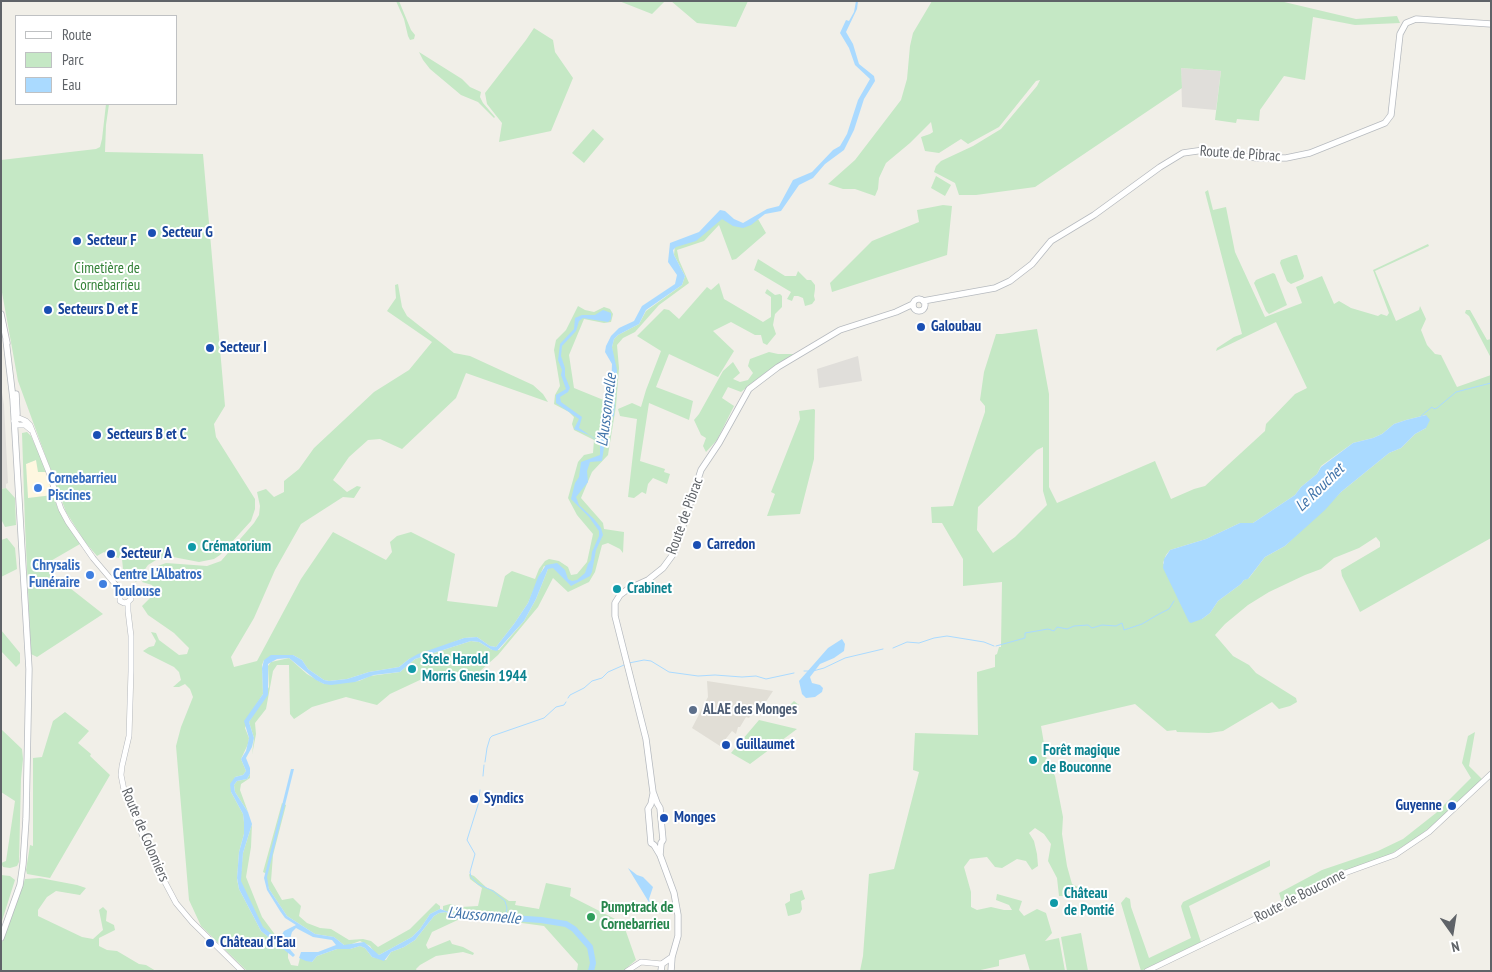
<!DOCTYPE html>
<html>
<head>
<meta charset="utf-8">
<style>
	body { margin:0 }
	#map { position:relative; width:1492px; height:972px; overflow:hidden; background:#f1efe8; font-family:"PT Sans Narrow",sans-serif }
	canvas { display:block }
	.frame { position:absolute; inset:0; border:2px solid #5f6368; pointer-events:none }
	.legend { position:absolute; left:15px; top:15px; width:162px; height:90px; box-sizing:border-box; background:#fff; border:1px solid #bfc1c3; margin:0; padding:6px 9px; list-style:none; font-size:15px; color:#5f6368 }
	.legend li { display:flex; align-items:center; gap:10px; height:25px }
	.legend b { width:25px; border:1px solid #bfc1c3 }
	.north { position:absolute; left:1427px; top:907px; width:50px; height:50px; -webkit-text-stroke:4px #fff; paint-order:stroke; rotate:167deg; font-size:14px; font-weight:700; line-height:20px; text-align:center; color:#5f6368 }
	.north::after { content:''; display:block; margin:auto; width:18px; height:22px; background:#5f6368; clip-path:polygon(50% 0,100% 100%,50% 72%,0 100%) }
</style>
</head>
<body>
<div id="map">
<canvas width="1492" height="972"></canvas>
<div class="frame"></div>
<ul class="legend">
<li><b style="height:6px;background:#fff"></b>Route</li>
<li><b style="height:14px;background:#c5e8c5"></b>Parc</li>
<li><b style="height:14px;background:#aadaff"></b>Eau</li>
</ul>
<div class="north">N</div>
</div>
<script>
const ctx = document.querySelector('canvas').getContext('2d');
ctx.lineJoin = 'round';
function fill(path, color) { ctx.fillStyle = color; ctx.fill(path, 'evenodd'); }
const shape = rows => new Path2D(rows.map(r => 'M' + r).join(''));
function stroke(path, color, width, dash) { ctx.strokeStyle = color; ctx.lineWidth = width; ctx.lineCap = dash ? 'butt' : 'round'; ctx.setLineDash(dash || []); ctx.stroke(path); }
function drawText(font, color, halo, rows, align = 'center') {
  ctx.font = font + ' "PT Sans Narrow",sans-serif'; ctx.lineWidth = 4; ctx.setLineDash([]); ctx.textBaseline = 'middle'; ctx.strokeStyle = halo; ctx.fillStyle = color; for (const [text, x, y, turn = 0] of rows) {
    ctx.save(); ctx.translate(x, y); ctx.rotate((+turn || 0) * Math.PI / 180); ctx.textAlign = isNaN(turn) ? turn : align; if (halo) ctx.strokeText(text, 0, 0); ctx.fillText(text, 0, 0); ctx.restore();
  }
}
fill(shape([
	[36,460,47,472,53,495,28,498,26,464]
]), '#fef7e0');
fill(shape([
	[1181,68,1221,71,1216,110,1182,107],
	[858,356,862,381,819,388,817,369],
	[1,386,4,405,8,483,6,484,6,488,1,489]
]), '#e0deda');
fill(shape([
	[707,681,773,691,763,706,761,705,758,710,755,708,749,718,746,717,740,727,738,727,736,734,732,731,720,746,692,728,708,697]
]), '#e1ded6');
fill(shape([
	[396,1,399,1,411,30,415,35,414,39,410,40,408,36,404,19],
	[619,1,665,1,652,14],
	[671,1,748,1,736,27,697,23],
	[932,1,1280,1,1356,19,1397,16,1400,23,1355,25,1313,17,1305,80,1284,76,1260,110,1259,121,1237,119,1236,123,1215,120,1221,71,1181,68,1182,88,1035,187,976,195,959,195,955,183,934,172,936,166,941,161,973,146,1001,129,1037,86,1040,80,1036,81,999,127,968,144,961,139,939,153,925,151,921,137,930,134,933,132,931,122,910,143,886,163,879,178,878,189,875,196,855,189,843,189,828,184,855,160,901,100,907,79,910,46,913,33],
	[534,28,553,40,555,52,573,78,551,131,499,142,502,123,487,104,485,93,526,40],
	[419,52,462,79,470,87,481,92,480,97,483,103,495,117,494,118,478,102,461,95,430,69,423,60],
	[106,104,109,104,106,125,105,152,203,154,225,406,214,424,216,437,255,499,255,509,251,521,220,555,214,559,199,562,173,557,156,560,148,565,136,582,123,569,122,559,109,555,104,552,97,556,85,542,66,512,18,381,1,287,1,160,96,149,100,147,102,139],
	[593,129,604,139,584,163,572,153],
	[936,176,951,185,945,196,931,188],
	[1208,190,1213,210,1226,207,1235,252,1265,317,1302,303,1296,287,1322,276,1334,304,1339,301,1351,308,1378,316,1381,314,1387,316,1389,313,1373,270,1428,244,1429,246,1375,271,1396,321,1419,310,1420,306,1426,319,1421,330,1427,345,1435,354,1441,355,1457,387,1491,375,1491,538,1360,612,1342,576,1341,570,1380,547,1380,542,1376,537,1359,548,1334,558,1321,569,1305,575,1269,592,1248,605,1225,624,1215,635,1233,656,1249,665,1256,673,1296,698,1297,702,1290,706,1279,709,1272,702,1223,731,1209,733,1177,732,1176,730,1167,731,1135,704,1041,726,1047,761,1055,776,1063,817,1062,834,1067,866,1072,884,1078,887,1077,889,1064,896,1059,896,1057,878,1048,861,1051,844,1044,834,1035,828,1029,833,1034,841,1037,854,1038,866,1032,870,1026,861,1017,859,1002,868,995,867,987,857,970,859,964,867,971,892,971,907,977,910,991,907,1004,910,1012,910,1009,905,996,900,997,894,1022,901,1019,910,1024,916,1037,909,1046,913,1052,933,1045,941,1059,938,1065,971,1030,971,1025,954,999,960,999,966,976,971,860,971,863,956,869,874,894,869,919,772,913,770,915,733,978,735,977,672,995,667,995,655,997,654,999,647,1001,647,1002,582,963,586,963,559,942,523,932,523,931,507,953,506,985,412,985,406,980,400,984,372,996,334,1002,334,1037,329,1049,394,1049,487,1057,503,1155,461,1171,499,1194,489,1205,486,1265,431,1266,424,1295,394,1307,388,1276,322,1216,351,1217,348,1234,337,1242,334,1205,192],
	[1426,415,1426,428,1415,434,1401,448,1389,453,1341,492,1285,546,1265,557,1249,578,1244,580,1241,584,1218,601,1210,613,1202,619,1163,563,1166,555,1170,550,1206,539,1240,523,1253,523,1295,495,1301,487,1317,474,1321,466,1353,443,1373,438,1382,434,1394,424,1406,420],
	[1043,447,1043,491,1047,505,1015,537,993,553,977,530,978,507,1037,450],
	[943,205,952,206,947,255,832,292,830,283,872,241,919,222,917,210],
	[726,217,740,225,758,219,766,233,736,259,732,260,719,225,704,241,677,250,679,260,689,283,659,305,635,332,623,338,617,345,619,368,616,406,608,455,592,472,581,498,603,523,604,529,624,532,623,553,620,549,608,543,602,545,595,572,589,582,568,592,553,578,538,607,498,655,479,672,437,672,390,694,377,705,346,697,312,707,294,719,290,714,289,665,277,665,273,671,266,709,255,723,256,734,252,755,254,738,249,722,269,687,268,666,271,662,289,658,307,674,324,684,359,681,370,676,400,672,415,659,471,641,479,642,492,650,499,650,524,621,536,599,548,569,544,566,528,603,514,624,496,647,490,646,477,637,464,638,409,659,399,667,369,672,347,679,329,681,324,680,308,669,302,660,293,655,264,660,262,665,263,694,253,710,245,728,249,738,248,744,241,759,246,771,243,775,235,777,231,792,243,814,244,822,244,834,239,852,237,879,239,889,261,931,288,952,288,958,291,965,298,966,300,958,312,962,317,956,337,949,350,949,360,946,365,948,372,957,386,960,391,952,404,947,415,940,434,916,439,913,446,912,454,918,462,918,432,932,426,945,428,949,450,940,452,944,463,947,474,953,473,955,463,952,436,956,420,965,416,969,417,971,247,971,201,926,189,900,176,746,181,727,193,697,190,689,185,684,179,687,173,687,181,680,179,672,174,667,148,654,143,651,149,647,154,646,156,641,151,632,156,633,159,640,179,655,187,654,189,648,174,633,148,615,142,606,156,592,152,585,142,582,148,573,155,567,166,563,207,566,221,561,254,523,259,515,260,506,257,492,266,489,274,497,284,492,284,481,299,469,314,448,374,392,409,370,432,342,387,311,396,298,395,285,398,284,402,307,407,316,454,353,470,356,533,385,543,394,548,402,466,373,456,398,402,449,380,439,368,440,349,457,333,480,347,492,357,486,361,487,354,498,343,497,301,524,275,570,254,618,231,657,234,667,257,661,301,579,333,532,386,560,392,552,390,542,397,536,411,532,455,554,447,601,497,607,505,576,512,571,535,579,539,569,545,561,549,559,559,561,568,567,571,575,577,574,587,562,593,534,577,515,568,498,578,462,584,455,593,453,594,440,574,430,572,424,574,417,569,412,554,404,555,395,560,386,554,350,556,340,566,330,578,306,585,310,594,312,604,307,610,309,613,314,611,322,604,323,584,319,569,355,574,388,606,401,614,406,615,387,612,347,614,339,618,335,639,324,646,311,682,285,685,276,674,255,675,245,697,238,720,218],
	[1295,255,1297,255,1304,276,1303,279,1291,284,1287,281,1280,263,1281,260],
	[758,259,785,276,796,276,798,271,807,280,811,280,815,285,815,289,814,296,815,300,812,304,805,306,803,298,798,296,794,296,792,301,787,299,791,292,754,270],
	[1273,273,1275,274,1287,305,1269,314,1266,311,1254,283,1256,280],
	[719,283,724,299,763,322,771,317,771,297,765,293,767,289,775,295,780,294,782,296,782,307,775,314,773,325,776,334,767,345,763,343,761,335,755,335,731,322,713,331,734,351,718,377,669,354,656,387,693,401,689,420,649,403,640,461,665,469,664,472,670,474,667,484,653,478,648,484,646,494,642,492,634,498,628,497,637,419,620,416,618,409,632,403,641,407,646,390,661,351,637,336,664,309,669,310,679,319,707,287,711,290],
	[1466,310,1470,310,1487,340,1491,339,1491,358,1469,316,1465,313],
	[769,352,778,354,794,354,761,376,741,392,728,387,722,398,734,406,717,440,706,452,703,446,706,438,701,435,694,420,699,414,723,371,733,362,740,373,733,379,740,382,748,380,753,373,748,366,750,359],
	[814,409,815,410,814,459,800,514,767,516,775,494,771,492,800,419,799,411],
	[27,432,31,436,47,472,38,472,36,460,26,464,28,498,53,495,58,509,80,544,42,566,103,614,37,657,31,654,25,525,22,433],
	[6,488,15,498,16,525,5,527,1,519,1,489],
	[7,538,15,548,17,569,1,577,1,540],
	[1,630,20,653,20,663,16,667,1,651],
	[794,701,799,705,789,716,784,711],
	[65,712,89,731,78,743,91,754,90,756,110,775,50,878,27,874,26,870,30,845,33,846,33,758,42,757,53,721],
	[759,720,797,729,750,764,731,753],
	[1,729,22,749,23,759,21,779,19,862,17,866,10,868,3,867,1,863,6,861,15,801,1,792],
	[1475,732,1469,766,1482,779,1443,817,1419,836,1386,857,1343,871,1282,902,1279,893,1322,870,1378,851,1403,839,1436,813,1471,778,1462,763,1468,736],
	[250,774,250,778,241,784,240,790,248,812,235,792,234,785,237,781,247,779],
	[282,803,286,805,273,855,271,881,282,900,293,898,301,906,299,916,307,923,320,928,331,929,349,940,363,939,371,941,378,947,410,929,436,903,440,906,440,909,430,914,420,929,412,937,379,955,374,952,370,946,360,941,349,945,344,945,334,937,315,934,287,916,269,889,267,882,267,874,263,872],
	[252,824,251,847,246,877,262,917,279,940,262,927,240,881,243,853],
	[1270,860,1270,866,1189,906,1201,942,1141,971,1121,903,1126,897,1130,899,1131,907,1149,958,1191,938,1182,910,1181,906,1183,902],
	[469,874,474,876,487,888,493,890,509,901,516,901,515,905,539,909,546,883,571,888,570,896,623,923,636,960,623,971,577,971,578,964,544,926,507,921,505,920,505,917,472,913,465,915,452,914,443,910,443,906,450,904,461,907,478,906,482,888,470,879],
	[1,875,10,876,15,880,1,924],
	[40,878,77,885,86,888,80,895,56,891,47,897,38,910,38,916,82,937,93,939,103,930,99,910,103,907,107,911,106,921,114,925,115,930,99,938,99,946,107,950,117,951,139,964,146,965,156,971,1,971,1,945,25,879],
	[802,890,805,899,801,901,802,909,800,913,788,916,785,904,790,901,790,894],
	[1081,933,1088,971,1067,971,1061,937]
]), '#c5e8c5');
fill(shape([
	[856,1,858,1,857,9,846,32,853,44,859,64,874,76,875,81,864,99,854,130,844,150,825,164,813,178,799,185,781,211,765,214,751,225,743,228,733,226,722,219,696,241,676,247,673,250,674,255,685,276,682,285,646,310,639,324,618,335,614,339,612,347,617,370,614,415,609,425,605,440,602,461,590,462,587,471,588,482,576,497,579,505,594,519,601,528,603,535,596,550,592,572,590,576,571,586,553,568,548,569,536,599,524,621,497,651,492,650,479,642,471,641,415,659,400,672,374,675,355,682,331,685,324,684,316,680,289,658,277,659,268,664,268,695,249,722,254,738,252,747,246,758,250,768,250,774,247,779,237,781,234,785,235,792,248,812,252,824,243,853,241,881,263,927,279,940,284,931,296,925,285,918,280,911,267,890,264,878,291,769,294,769,267,877,269,889,287,916,315,934,334,937,344,945,364,942,379,955,412,937,420,929,430,914,440,909,461,916,472,913,505,917,505,920,473,915,459,919,454,918,446,912,439,913,434,916,415,940,404,947,391,952,384,961,372,957,365,948,360,946,350,949,337,949,317,956,312,962,306,961,299,958,301,952,318,952,336,945,332,940,313,937,296,928,292,932,290,939,286,945,295,955,293,957,261,931,239,889,237,878,239,852,244,834,244,822,243,814,231,792,230,784,235,777,243,775,246,771,241,759,246,751,249,738,244,721,263,694,262,668,264,660,271,655,293,655,302,660,308,669,324,680,329,681,347,679,369,672,399,667,409,659,418,654,464,638,477,637,490,646,496,647,514,624,528,603,538,577,546,565,557,563,565,570,568,579,572,581,577,580,585,573,588,564,591,560,592,552,599,536,599,531,589,517,571,499,575,483,579,477,581,462,600,455,600,443,589,435,574,429,579,419,556,403,556,395,566,389,561,375,562,370,558,360,560,344,574,329,575,318,582,315,595,315,603,310,611,313,611,319,608,322,583,318,579,321,576,331,562,346,561,356,565,368,565,376,570,388,568,392,560,397,561,402,582,417,579,428,600,442,609,407,611,391,612,364,605,352,606,346,611,336,619,328,634,321,642,306,675,284,677,275,668,262,670,243,699,232,720,210,725,211,734,219,743,223,767,209,779,206,793,180,812,172,833,150,840,146,847,134,858,100,870,79,855,65,849,48,840,33,846,20,849,21,854,12],
	[1426,415,1430,420,1426,428,1415,434,1401,448,1389,453,1341,492,1325,510,1285,546,1265,557,1248,579,1244,580,1241,584,1218,601,1210,613,1202,619,1191,623,1189,622,1163,568,1164,559,1170,550,1206,539,1240,523,1253,523,1295,495,1301,487,1317,474,1321,467,1353,443,1373,438,1382,434,1394,424,1406,420],
	[842,639,845,644,844,651,834,658,820,664,810,677,812,683,820,685,823,688,822,692,815,697,806,698,802,694,799,681,828,648],
	[628,868,637,875,643,877,653,887,649,899,650,904]
]), '#aadaff');
stroke(shape([
	[1421,416,1432,407,1434,409,1437,408,1456,392,1491,383],
	[996,646,1025,638,1025,633,1048,629,1054,631,1057,627,1067,629,1074,626,1088,625,1092,628,1102,625,1116,626,1122,623,1124,630,1142,624,1159,614,1169,609,1174,601],
	[893,648,907,642,919,643,934,638,947,636,984,642,994,646],
	[629,663,644,660,651,661,669,672,698,676,715,675,742,677,756,676,766,679,794,673],
	[804,671,809,671],
	[813,671,824,668,845,658,883,649],
	[568,698,570,695,584,688,592,681,602,678,608,672,624,665],
	[485,762,487,748,490,738,492,736,544,718,556,707,564,705,566,702],
	[483,776,484,765],
	[480,790,478,805,467,840,475,854,470,872,471,877,478,884,493,891,505,901,507,908,505,918]
]), '#aadaff', 1);
stroke(shape([
	[498,917,541,920,566,924,574,929,590,947,593,963,591,971]
]), '#aadaff', 6);
const tertiary = shape([
	[31,430,25,425,18,425,14,421,19,418,26,421,30,425,48,470,61,509,68,522,93,558,115,584,120,595,120,601,124,603,128,602,131,599,130,594,124,592,115,584],
	[128,602,128,611,131,636,131,671,129,736,122,766,121,775,124,790,150,854,176,903,192,922,242,971],
	[627,971,641,962,662,964],
	[1147,971,1261,916,1334,877,1395,855,1429,832,1491,774]
]);
const secondary = shape([
	'913 305a6 6 0 1 1 12 0a6 6 0 1 1-12 0Z',
	[923,301,995,288,1010,281,1032,264,1051,241,1094,215,1160,167,1183,153,1204,150,1257,158,1286,158,1310,153,1385,123,1391,115,1400,34,1406,23,1416,19,1491,24],
	[1,314,7,343],
	[16,394,17,414],
	[653,794,651,804,648,809,651,843,654,845,660,855,674,893,678,915,678,936,672,957,671,971],
	[660,855,661,843,663,840,660,808,657,803,653,792,646,739,615,616,615,603,620,595,628,589,648,580,663,568,674,553,701,470,719,443,749,389,778,367,840,330,896,312,913,304],
	[1,938,20,885,23,864,26,819,29,669,13,399,6,340],
	[661,971,662,964,672,957]
]);
stroke(tertiary, '#b5b8bc', 6);
stroke(secondary, '#b6babf', 7);
stroke(tertiary, '#fff', 5);
stroke(secondary, '#fff', 5.5);
for (const [x, y, r, color] of [
	[152,233,5,"#1a4fb4"],
	[77,241,5,"#1a4fb4"],
	[48,310,5,"#1a4fb4"],
	[921,327,5,"#1a4fb4"],
	[210,348,5,"#1a4fb4"],
	[97,435,5,"#1a4fb4"],
	[38,488,5,"#3f7fe0"],
	[697,545,5,"#1a4fb4"],
	[192,547,5,"#0f9aa8"],
	[111,554,5,"#1a4fb4"],
	[90,575,5,"#3f7fe0"],
	[103,584,5,"#3f7fe0"],
	[617,589,5,"#0f9aa8"],
	[412,669,5,"#0f9aa8"],
	[693,710,5,"#5c6f8a"],
	[726,745,5,"#1a4fb4"],
	[1033,760,5,"#0f9aa8"],
	[474,799,5,"#1a4fb4"],
	[1452,806,5,"#1a4fb4"],
	[664,818,5,"#1a4fb4"],
	[1054,903,5,"#0f9aa8"],
	[591,917,5,"#2e9e5b"],
	[210,943,5,"#1a4fb4"]
]) { const dot = new Path2D(); dot.arc(x, y, r, 0, 2 * Math.PI); ctx.fillStyle = color; ctx.fill(dot); stroke(dot, '#fff', 2); }
drawText('15px', '#5f6368', '#fff', [
	["Route de Pibrac",1240,154,4],
	["Route de Pibrac",685,516,-70],
	["Route de Colomiers",145,835,67],
	["Route de Bouconne",1300,896,-27]
]);
drawText('bold 15px', '#164399', '#fff', [
	["Secteur G",162,233],
	["Secteur F",87,241],
	["Secteurs D et E",58,310],
	["Galoubau",931,327],
	["Secteur I",220,348],
	["Secteurs B et C",107,435],
	["Carredon",707,545],
	["Secteur A",121,554],
	["Guillaumet",736,745],
	["Syndics",484,799],
	["Guyenne",1442,806,"right"],
	["Monges",674,818],
	["Château d'Eau",220,943]
], 'left');
drawText('15px', '#348238', '#fff', [
	["Cimetière de",107,269],
	["Cornebarrieu",107,286]
]);
drawText('bold 15px', '#366cbe', '#fff', [
	["Cornebarrieu",48,479],
	["Piscines",48,496],
	["Chrysalis",80,566,"right"],
	["Funéraire",80,583,"right"],
	["Centre L'Albatros",113,575],
	["Toulouse",113,592]
], 'left');
drawText('bold 15px', '#0d838f', '#fff', [
	["Crématorium",202,547],
	["Crabinet",627,589],
	["Stele Harold",422,660],
	["Morris Gnesin 1944",422,677],
	["Forêt magique",1043,751],
	["de Bouconne",1043,768],
	["Château",1064,894],
	["de Pontié",1064,911]
], 'left');
drawText('bold 15px', '#4e5e75', '#fff', [
	["ALAE des Monges",703,710]
], 'left');
drawText('bold 15px', '#27864d', '#fff', [
	["Pumptrack de",601,908],
	["Cornebarrieu",601,925]
], 'left');
drawText('italic 16px', '#4174aa', '#fff', [
	["L'Aussonnelle",607,410,-83],
	["Le Rouchet",1320,488,-44],
	["L'Aussonnelle",484,916,5]
]);
</script>
</body>
</html>
